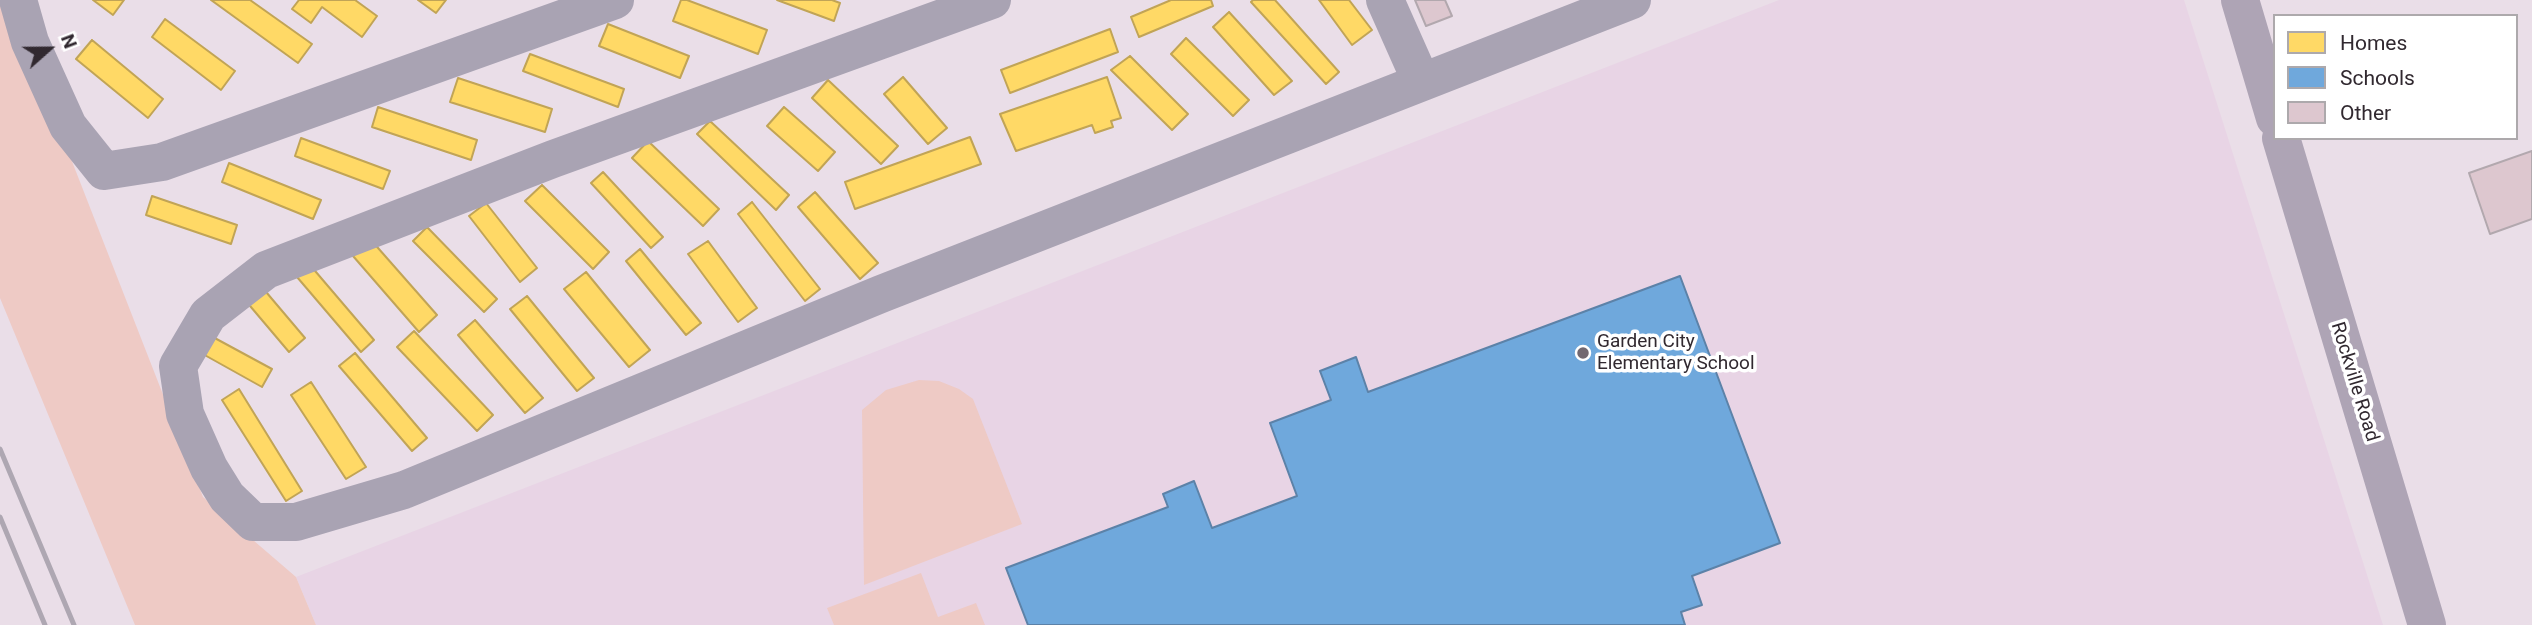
<!DOCTYPE html>
<html>
<head>
<meta charset="utf-8">
<style>
	body { margin:0 }
	#map { position:relative; width:2532px; height:625px; overflow:hidden; background:#eadee8; font-family:Roboto,sans-serif }
	canvas { display:block }
	.legend { position:absolute; left:2273px; top:14px; width:245px; height:126px; box-sizing:border-box; background:#fff; border:2px solid #ada9ac; margin:0; padding:9px 12px; list-style:none; font-size:21px; color:#312930 }
	.legend li { display:flex; align-items:center; gap:14px; height:35px }
	.legend b { width:35px; border:2px solid #ada9ac }
	.north { position:absolute; left:14px; top:14px; width:70px; height:70px; -webkit-text-stroke:5px #fff; paint-order:stroke; rotate:69deg; font-size:19px; font-weight:700; line-height:28px; text-align:center; color:#312930 }
	.north::after { content:''; display:block; margin:auto; width:24px; height:32px; background:#312930; clip-path:polygon(50% 0,100% 100%,50% 72%,0 100%) }
</style>
</head>
<body>
<div id="map">
<canvas width="2532" height="625"></canvas>
<ul class="legend">
<li><b style="height:19px;background:#ffd966"></b>Homes</li>
<li><b style="height:19px;background:#6fa8dc"></b>Schools</li>
<li><b style="height:19px;background:#ddc7cf"></b>Other</li>
</ul>
<div class="north">N</div>
</div>
<script>
const ctx = document.querySelector('canvas').getContext('2d');
ctx.lineJoin = 'round';
function fill(path, color) { ctx.fillStyle = color; ctx.fill(path, 'evenodd'); }
const shape = rows => new Path2D(rows.map(r => 'M' + r).join(''));
function stroke(path, color, width, dash) { ctx.strokeStyle = color; ctx.lineWidth = width; ctx.lineCap = dash ? 'butt' : 'round'; ctx.setLineDash(dash || []); ctx.stroke(path); }
function drawText(font, color, halo, rows, align = 'center') {
  ctx.font = font + ' Roboto,sans-serif'; ctx.lineWidth = 7; ctx.setLineDash([]); ctx.textBaseline = 'middle'; ctx.strokeStyle = halo; ctx.fillStyle = color; for (const [text, x, y, turn = 0] of rows) {
    ctx.save(); ctx.translate(x, y); ctx.rotate((+turn || 0) * Math.PI / 180); ctx.textAlign = isNaN(turn) ? turn : align; if (halo) ctx.strokeText(text, 0, 0); ctx.fillText(text, 0, 0); ctx.restore();
  }
}
fill(shape([
	[1779,0,2184,0,2383,625,316,625,296,577]
]), '#e8d4e5');
fill(shape([
	[0,0,9,0,203,497,296,577,316,625,135,625,0,298],
	[919,380,939,381,959,389,973,399,1022,524,864,585,862,410,886,390],
	[921,573,938,617,976,603,985,625,834,625,827,608]
]), '#eecac5');
const homes = shape([
	[93,0,124,0,113,15,93,0],
	[211,0,250,0,312,44,298,63,211,0],
	[299,0,355,0,377,16,362,37,322,7,311,23,292,9,299,0],
	[418,0,446,0,436,13,418,0],
	[681,0,687,0,767,30,758,54,673,21,681,0],
	[777,0,832,0,840,3,834,21,777,0],
	[1171,0,1211,0,1213,6,1139,37,1131,17,1171,0],
	[1253,0,1275,0,1339,72,1326,84,1251,2,1253,0],
	[1319,0,1349,0,1372,30,1352,45,1319,0],
	[1229,12,1292,81,1274,95,1213,27,1229,12],
	[165,19,235,71,221,90,152,37,165,19],
	[608,24,689,56,680,78,599,46,608,24],
	[1110,29,1118,52,1010,93,1001,70,1110,29],
	[1186,38,1249,100,1233,116,1171,54,1186,38],
	[92,40,163,99,148,118,76,59,92,40],
	[530,54,624,89,618,107,523,71,530,54],
	[1130,56,1188,114,1172,130,1111,70,1130,56],
	[903,77,947,128,928,144,884,94,903,77],
	[1107,77,1121,118,1111,121,1113,127,1095,133,1092,125,1016,151,1000,114,1107,77],
	[458,78,552,109,545,132,450,102,458,78],
	[828,80,898,146,881,164,812,98,828,80],
	[378,107,477,140,471,160,372,127,378,107],
	[784,107,835,152,818,171,767,126,784,107],
	[710,121,789,195,776,210,697,134,710,121],
	[970,137,981,164,855,209,845,182,970,137],
	[301,138,390,171,383,189,295,156,301,138],
	[648,141,719,209,703,226,632,158,648,141],
	[229,163,321,200,313,219,222,182,229,163],
	[603,172,663,237,651,248,591,183,603,172],
	[542,185,609,252,593,269,525,201,542,185],
	[815,192,878,263,860,279,798,207,815,192],
	[152,196,237,225,231,244,146,215,152,196],
	[752,202,820,289,805,301,738,214,752,202],
	[486,203,537,268,520,282,469,216,486,203],
	[427,227,497,299,484,312,413,241,427,227],
	[371,240,437,315,419,332,353,256,371,240],
	[708,241,757,308,738,322,688,254,708,241],
	[640,249,701,323,686,335,626,261,640,249],
	[310,265,374,340,361,352,297,277,310,265],
	[586,272,650,350,629,367,564,289,586,272],
	[261,286,305,338,289,352,245,300,261,286],
	[527,296,594,378,577,391,510,309,527,296],
	[475,320,543,398,525,413,458,335,475,320],
	[414,331,493,415,477,431,397,347,414,331],
	[211,336,272,369,262,387,201,353,211,336],
	[355,353,427,438,412,451,339,366,355,353],
	[311,382,366,467,346,479,291,395,311,382],
	[239,389,302,491,286,501,222,400,239,389]
]);
fill(homes, '#ffd966');
stroke(homes, '#c1a456', 2);
const schools = shape([
	[1680,276,1780,543,1692,576,1702,605,1681,612,1685,625,1028,625,1006,568,1168,507,1163,494,1194,481,1212,528,1297,496,1270,423,1331,400,1320,371,1356,357,1368,392,1680,276]
]);
fill(schools, '#6fa8dc');
stroke(schools, '#5c82a8', 2);
const building = shape([
	[1415,0,1445,0,1452,16,1426,26,1415,0],
	[2532,151,2532,219,2490,234,2469,173,2532,151]
]);
fill(building, '#ddc7cf');
stroke(building, '#b2a8ae', 2);
stroke(shape([
	[18,0,30,42,68,126,104,171,162,162,615,0],
	[992,0,553,159,266,270,208,315,178,366,185,414,209,468,227,497,253,522,296,522,404,490,881,294,1632,0],
	[1385,0,1421,81]
]), '#a9a3b3', 38);
stroke(shape([
	[2240,0,2275,118],
	[2281,138,2427,625]
]), '#aea4b5', 38);
stroke(shape([
	[0,449,74,625],
	[0,517,45,625]
]), '#aea7b2', 5);
for (const [x, y, r, color] of [
	[1583,353,7,"#726870"]
]) { const dot = new Path2D(); dot.arc(x, y, r, 0, 2 * Math.PI); ctx.fillStyle = color; ctx.fill(dot); stroke(dot, '#fff', 2.5); }
drawText('19px', '#312930', '#fff', [
	["Garden City",1597,342],
	["Elementary School",1597,364]
], 'left');
drawText('19px', '#312930', '#fff', [
	["Rockville Road",2354,382,73]
]);
</script>
</body>
</html>
